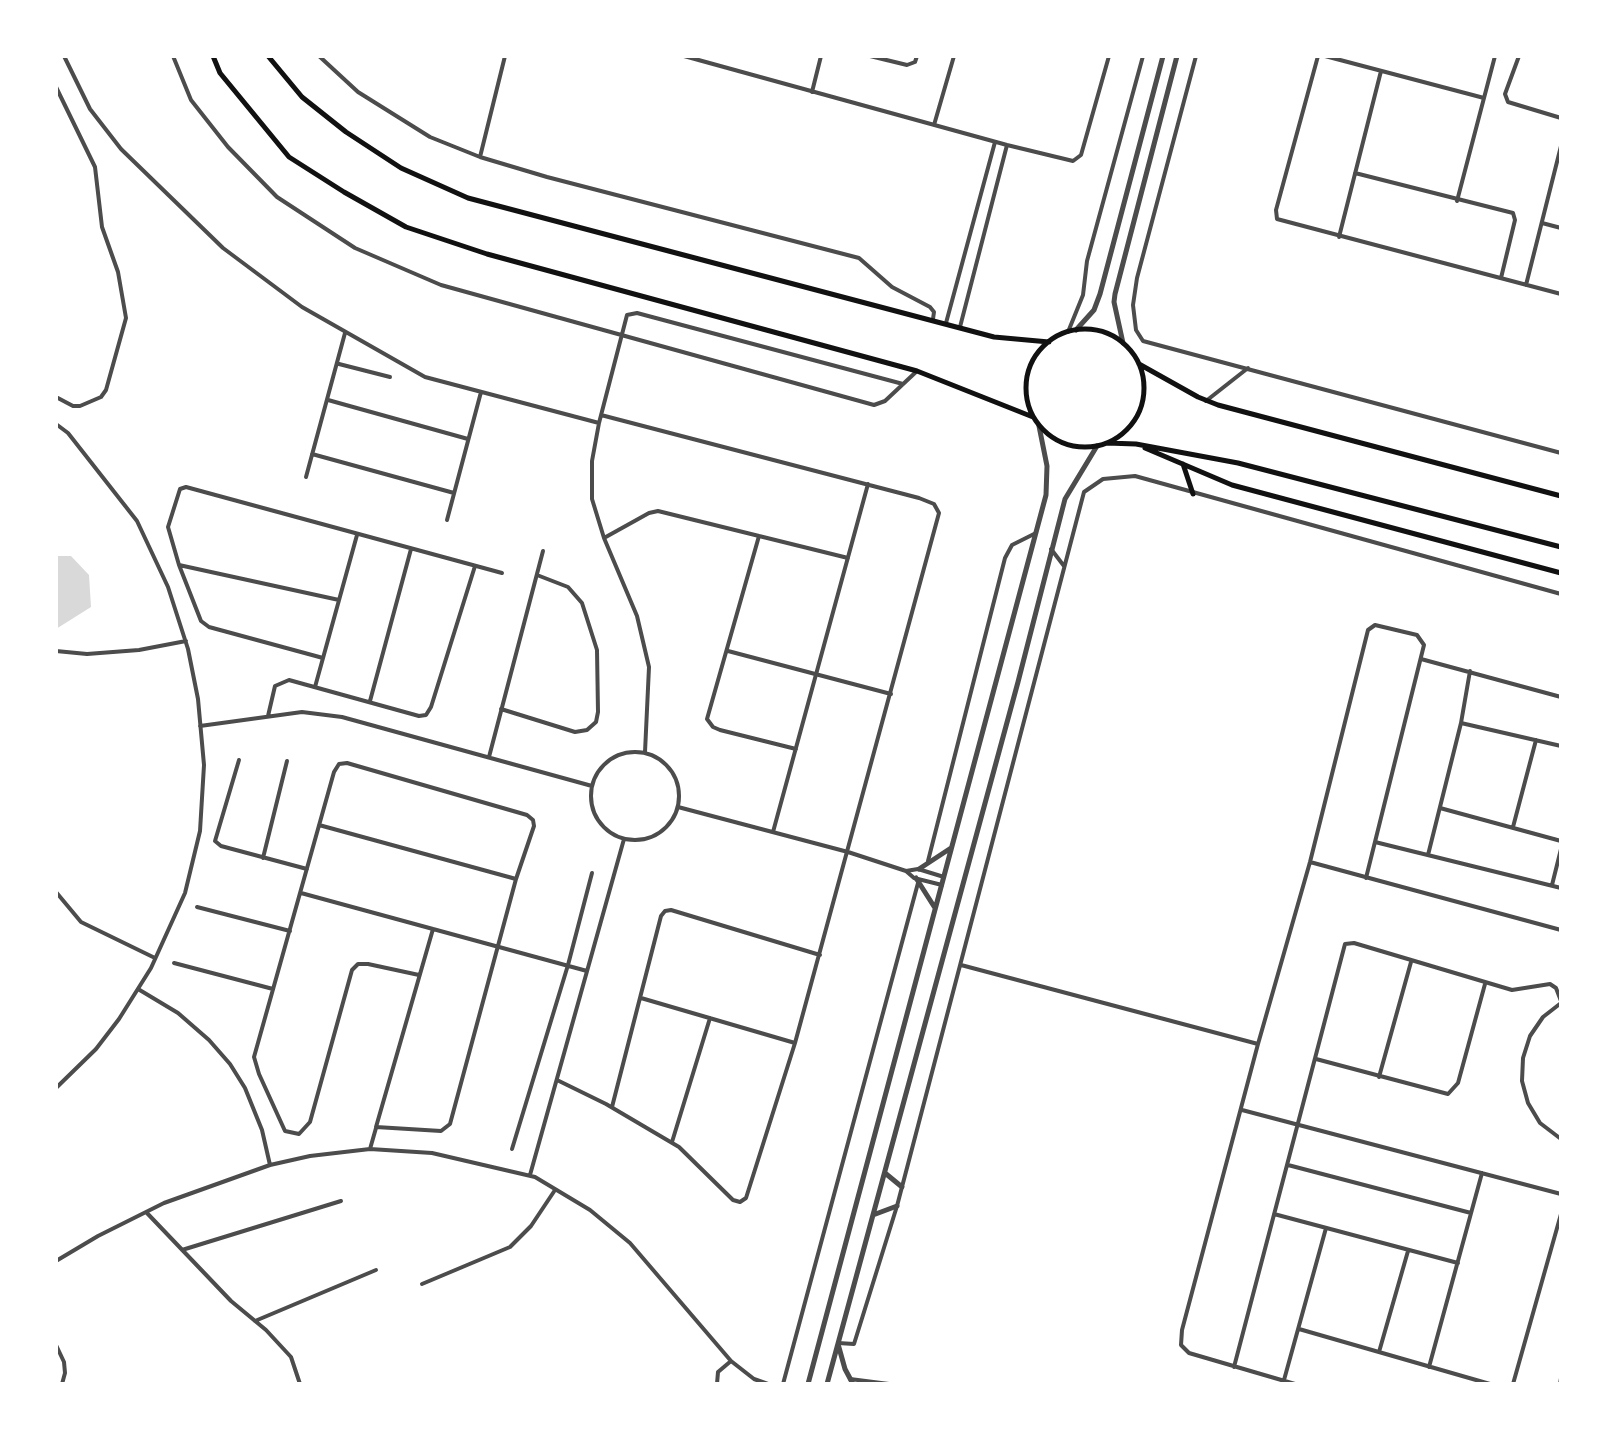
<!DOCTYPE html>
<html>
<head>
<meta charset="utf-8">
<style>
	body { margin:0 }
	#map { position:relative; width:1617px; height:1440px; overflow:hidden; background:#fff; font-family:"Asap Condensed",sans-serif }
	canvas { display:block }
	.frame { position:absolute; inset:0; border:58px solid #fff; pointer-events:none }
</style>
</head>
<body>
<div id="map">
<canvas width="1617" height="1440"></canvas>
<div class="frame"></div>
</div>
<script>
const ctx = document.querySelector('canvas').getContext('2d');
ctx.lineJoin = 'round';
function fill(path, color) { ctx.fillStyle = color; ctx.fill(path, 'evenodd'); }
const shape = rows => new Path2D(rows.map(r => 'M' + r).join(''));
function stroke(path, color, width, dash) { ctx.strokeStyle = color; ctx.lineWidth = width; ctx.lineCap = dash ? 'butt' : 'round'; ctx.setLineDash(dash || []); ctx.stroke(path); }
fill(shape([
	[56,556,71,556,89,575,91,607,56,629]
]), '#d9d9d9');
stroke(shape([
	[64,56,90,109,121,149,223,248,302,307,425,377,599,423],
	[173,56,191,100,228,147,277,197,355,248,441,285,874,405,885,401,917,371],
	[319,56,358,92,430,137,480,157,547,177,859,258,892,287,930,307,934,312,933,319],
	[684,56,1007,145,1073,161,1081,155,1109,56],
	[870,56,907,65,915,62,917,56],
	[1196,56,1137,278,1133,305,1136,330,1143,341,1561,453],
	[1318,56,1276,210,1277,219,1561,294],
	[1325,56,1484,98],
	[1519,56,1505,94,1508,102,1561,118],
	[56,87,95,167,102,227,118,272,126,318,106,390,101,397,80,406,73,406,56,397],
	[812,92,821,56],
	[934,125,954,56],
	[480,157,505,56],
	[1355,173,1513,213,1515,220,1501,278],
	[1457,201,1495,56],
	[1542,223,1561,228],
	[1339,237,1381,71],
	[1526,285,1561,146],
	[946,323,995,142],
	[960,327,1007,145],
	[1068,332,1083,295,1087,261,1143,56],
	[339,364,390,377],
	[328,400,468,439],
	[1206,401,1248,368],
	[56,424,68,433,137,521,168,587,188,649,198,699,204,765,200,831,185,893,151,968,119,1019,96,1049,56,1088],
	[312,454,454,493],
	[306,477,345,333],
	[447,520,481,392],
	[759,536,707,719,713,727,720,730,796,749],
	[604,538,649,513,658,511,848,558],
	[1051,549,1064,566],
	[179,565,339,600],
	[56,651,87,654,139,650,186,641],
	[728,651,891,694],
	[323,658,209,627,201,621,179,565,168,527,180,489,186,487,502,573],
	[1421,659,1561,697],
	[315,687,357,535],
	[370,701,411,549],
	[501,709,575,732,587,730,596,722,598,712,597,650,582,603,568,587,537,575],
	[268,716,275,686,289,680,419,716,426,715,431,707,475,566],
	[1461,723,1561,746],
	[200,726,302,712,342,717,592,786],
	'591 796a44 44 0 1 1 88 0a44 44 0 1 1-88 0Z',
	[645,752,649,667,637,616,604,538,592,499,592,461,599,423,627,315,637,313,903,384],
	[489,757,543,551],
	[239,760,215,841,221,846,307,869],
	[678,807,848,852,906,871],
	[1440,808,1561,841],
	[319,825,516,879],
	[1513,827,1536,740],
	[773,832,868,484],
	[1375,842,1561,888],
	[1428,855,1461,723,1470,671],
	[263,858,287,761],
	[928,861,1005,558,1012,545,1036,533],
	[1310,862,1561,930],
	[942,885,914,878,906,871,918,869,944,877],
	[1552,885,1561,849],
	[56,892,81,922,155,958],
	[301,893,587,971],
	[197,907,290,931],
	[174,963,273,989],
	[961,965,1258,1044],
	[419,975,368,964,358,964,352,970,310,1122,299,1134,285,1131,259,1074,254,1057,334,772,339,764,347,763,527,815,533,820,534,826,516,879,450,1124,441,1131,376,1127,433,929],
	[138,989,178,1013,209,1040,230,1064,245,1088,262,1130,270,1165],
	[641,998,795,1043],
	[1561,1003,1543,1017,1530,1036,1523,1058,1522,1081,1528,1103,1540,1123,1561,1139],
	[1316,1059,1448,1094,1458,1083,1485,984],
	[1379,1077,1411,962],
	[557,1080,606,1104,679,1147,733,1200,740,1202,746,1198,795,1043,939,513,934,504,919,498,601,415],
	[612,1107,661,916,665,911,671,910,820,955],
	[1242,1110,1561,1194],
	[672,1142,710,1018],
	[370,1149,376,1128],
	[512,1149,568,965,592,873],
	[1288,1165,1471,1213],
	[530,1175,624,839],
	[146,1212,231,1301,266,1330,291,1357,300,1384],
	[1274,1214,1458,1263],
	[182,1250,341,1201],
	[56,1261,98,1236,164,1203,270,1165,310,1156,370,1149,432,1153,535,1177,590,1210,630,1243,731,1361,754,1379,768,1384],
	[422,1284,510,1247,531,1226,555,1190],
	[255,1321,376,1270],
	[1299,1329,1490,1384],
	[838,1343,854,1344,897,1206,1084,492,1103,479,1135,476,1561,594],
	[56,1345,64,1362,65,1373,62,1384],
	[1379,1352,1408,1251],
	[1234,1367,1345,944,1354,943,1512,990,1550,984,1556,988,1561,1001],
	[1429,1367,1482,1173],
	[850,1379,889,1384],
	[1284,1380,1326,1228],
	[717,1384,718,1372,731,1361],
	[783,1384,918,883],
	[1295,1384,1189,1353,1181,1345,1182,1330,1258,1044,1310,862,1368,630,1375,625,1417,635,1424,645,1366,878],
	[1513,1384,1561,1214],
	[1560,1384,1561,1378]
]), '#4c4c4c', 4);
stroke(shape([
	[1076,330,1094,310,1100,294,1163,56],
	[1123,343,1114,302,1115,294,1177,56],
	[919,869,951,848],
	[916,878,935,908],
	[885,1173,902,1187],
	[873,1215,897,1206],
	[838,1344,845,1369,853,1384],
	[808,1384,1046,495,1047,466,1039,426],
	[827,1384,1018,682,1065,499,1097,446]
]), '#4c4c4c', 5);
stroke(shape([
	[213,56,220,73,289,157,344,192,406,227,487,254,917,371,1033,417],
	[268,56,302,97,346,132,401,168,468,198,994,337,1049,342],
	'1026 388a59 59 0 1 1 118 0a59 59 0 1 1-118 0Z',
	[1139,364,1198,397,1218,405,1561,496],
	[1107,443,1136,444,1238,463,1561,547],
	[1145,448,1232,485,1561,573],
	[1183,464,1193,494]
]), '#111', 5);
</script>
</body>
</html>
